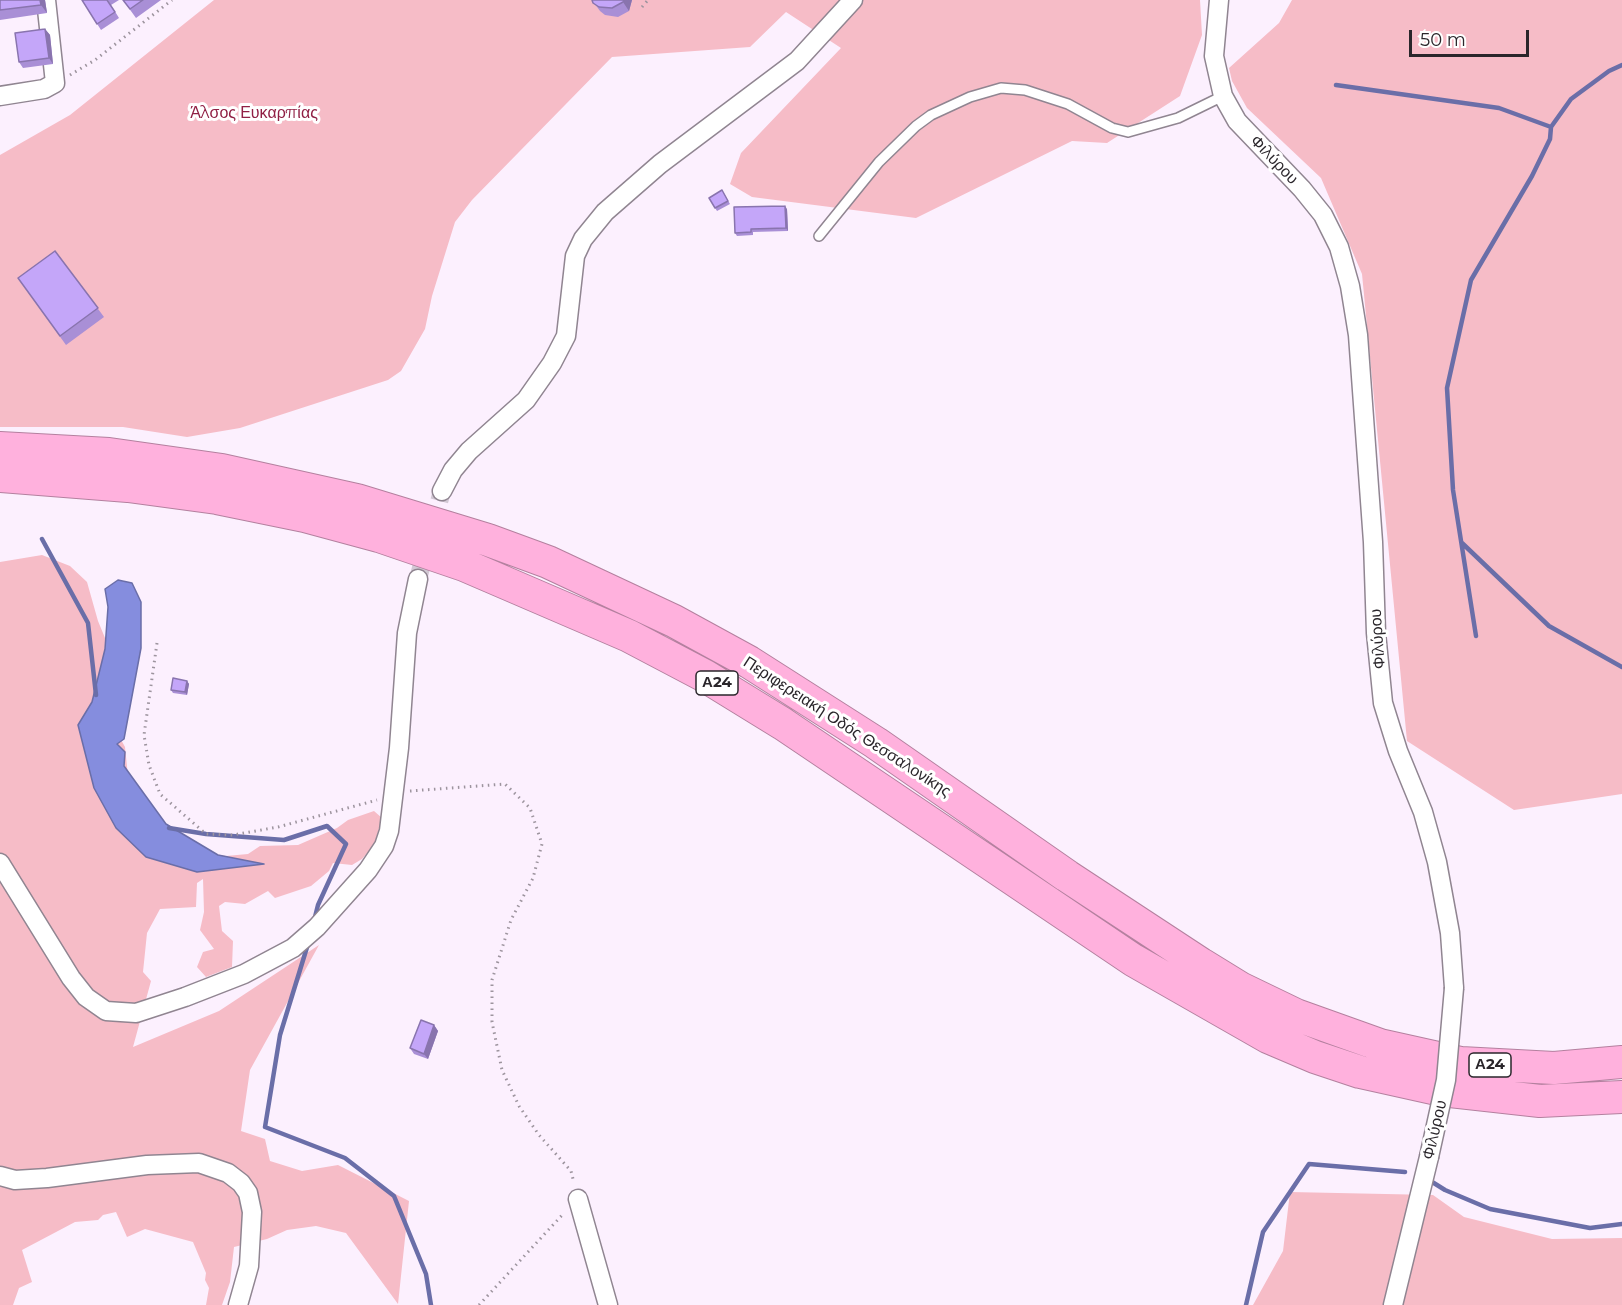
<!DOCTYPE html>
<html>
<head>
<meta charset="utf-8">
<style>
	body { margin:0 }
	#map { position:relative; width:1622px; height:1305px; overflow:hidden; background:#fcf0fe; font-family:Montserrat,sans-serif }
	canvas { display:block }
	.scale { position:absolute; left:1409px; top:30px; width:120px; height:27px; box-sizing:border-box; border:3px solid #2a262b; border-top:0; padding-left:8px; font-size:18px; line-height:21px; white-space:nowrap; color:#2a262b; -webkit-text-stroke:4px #fff; paint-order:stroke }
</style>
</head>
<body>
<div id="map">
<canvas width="1622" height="1305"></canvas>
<div class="scale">50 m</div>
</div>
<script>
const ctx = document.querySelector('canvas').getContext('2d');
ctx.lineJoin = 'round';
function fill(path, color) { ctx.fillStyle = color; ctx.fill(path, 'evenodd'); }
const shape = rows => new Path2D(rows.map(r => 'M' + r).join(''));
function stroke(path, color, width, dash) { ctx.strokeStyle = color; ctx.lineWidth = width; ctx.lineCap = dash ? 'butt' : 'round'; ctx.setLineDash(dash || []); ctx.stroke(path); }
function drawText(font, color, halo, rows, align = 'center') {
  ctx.font = font + ' Montserrat,sans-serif'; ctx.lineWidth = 6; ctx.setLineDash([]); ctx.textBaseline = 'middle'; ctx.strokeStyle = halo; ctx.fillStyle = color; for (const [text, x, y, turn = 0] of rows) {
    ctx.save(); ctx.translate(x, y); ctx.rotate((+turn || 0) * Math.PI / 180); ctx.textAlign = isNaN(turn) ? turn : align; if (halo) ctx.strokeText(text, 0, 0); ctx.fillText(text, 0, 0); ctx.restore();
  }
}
fill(shape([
	[214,0,1200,0,1202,35,1180,96,1107,143,1072,141,916,218,752,197,730,184,741,153,841,48,786,12,750,47,612,57,472,200,455,222,432,296,425,329,401,371,388,380,240,428,187,437,123,427,0,427,0,155,70,115],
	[1292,0,1622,0,1622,794,1514,810,1407,741,1362,274,1321,178,1247,108,1232,81,1229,68,1279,23],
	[42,555,70,566,87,582,98,621,126,689,119,736,125,747,128,776,138,820,203,852,226,856,248,854,260,846,298,845,337,828,348,820,374,811,382,818,374,845,362,859,352,865,333,863,329,871,311,886,275,898,268,891,245,904,225,902,219,906,222,931,233,941,232,967,206,977,197,967,203,952,214,949,200,930,204,912,203,879,197,883,196,907,160,909,147,933,143,972,151,981,133,1047,219,1011,319,945,250,1070,241,1131,265,1139,270,1161,302,1171,338,1165,409,1201,398,1304,346,1233,316,1226,287,1230,267,1239,234,1247,230,1282,222,1305,206,1305,209,1288,205,1280,206,1273,193,1242,145,1229,127,1237,116,1212,103,1215,98,1220,75,1222,22,1250,32,1282,19,1288,13,1305,0,1305,0,562],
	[1290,1192,1433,1195,1464,1217,1552,1239,1622,1238,1622,1305,1253,1305,1283,1251]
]), '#f6bcc7');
const water = shape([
	[118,580,132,583,141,602,141,648,124,739,117,744,125,752,124,766,166,824,218,855,264,864,197,872,146,857,116,828,94,788,78,725,92,702,105,649,108,607,105,589,118,580]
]);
fill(water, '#858dde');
stroke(water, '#6a6ea8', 1.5);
stroke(shape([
	[1336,85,1499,108,1551,127],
	[42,539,88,623,96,695],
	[1462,543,1549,626,1622,667],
	[1476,636,1453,490,1447,388,1471,280,1532,176,1550,139,1551,127,1571,99,1609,71,1622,65],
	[169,828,206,834,284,840,327,826,346,844,318,905,314,921],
	[308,944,280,1035,265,1127,345,1158,394,1196,426,1274,431,1305],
	[1429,1180,1445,1190,1490,1209,1590,1228,1622,1224],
	[1246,1305,1263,1232,1309,1164,1405,1172]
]), '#6a6ea8', 4.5);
stroke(shape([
	[418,579,442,491]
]), '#d2c8d4', 18, [18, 9]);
const lane = shape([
	[819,236,879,162,916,126,931,115,970,97,1001,88,1025,90,1068,104,1112,128,1128,132,1178,118,1223,96]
]);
const street = shape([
	[1219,0,1214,56,1223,96,1237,121,1302,189,1323,215,1339,247,1350,286,1358,335,1373,542,1376,633,1383,703,1398,751,1423,812,1437,862,1450,933,1454,988],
	[0,96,44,89,55,83,46,0],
	[442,491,453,470,469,451,526,400,552,363,566,336,575,256,583,239,605,212,660,164,797,61,853,0],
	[0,863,71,978,86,997,106,1011,136,1013,185,997,244,974,293,948,317,927,368,870,384,846,389,831,399,748,407,633,418,579],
	[0,1176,15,1180,47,1178,147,1165,199,1163,228,1173,241,1183,248,1193,252,1212,249,1266,238,1305],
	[578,1199,608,1305],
	[1393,1305,1429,1157]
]);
const highway = shape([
	[0,448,109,454,222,470,357,500,488,540,548,562,674,621,749,662,876,743,1067,876,1201,964,1240,988,1296,1015,1380,1045,1461,1063,1554,1068,1622,1062],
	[0,476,128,486,217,498,305,516,379,536,464,565,629,636,705,676,783,724,1133,960,1268,1037,1315,1057,1360,1072,1441,1090,1540,1101,1622,1097]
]);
stroke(lane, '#908591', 12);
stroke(street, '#908591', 21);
stroke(highway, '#b4809f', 34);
stroke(shape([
	[642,7,648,0],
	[70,75,95,60,172,0],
	[157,643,144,735,149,765,160,794,206,834,233,835,278,827,377,800],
	[410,791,505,784,530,808,542,844,533,878,511,920,492,980,492,1022,502,1070,519,1106,539,1135,571,1171,574,1183],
	[479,1305,564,1213]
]), '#9d949e', 3, [1.5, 4.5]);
stroke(lane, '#fff', 9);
stroke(street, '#fff', 18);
stroke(highway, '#ffb1dd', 32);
const streetBridge = shape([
	[1429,1157,1446,1080,1454,988]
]);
stroke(streetBridge, '#908591', 21, []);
stroke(streetBridge, '#fff', 18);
fill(shape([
	[0,0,45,0,47,13,0,20],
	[82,0,119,0,111,5,119,18,101,30],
	[123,0,161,0,136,18],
	[592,0,632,0,629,11,618,17,605,15,600,11],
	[45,29,50,35,53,64,23,68,19,62],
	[722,190,730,204,717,211,709,198],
	[787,209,788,231,753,232,753,235,737,236,735,233],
	[55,251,104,317,66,345,18,278],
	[187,681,189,684,187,695,173,693,171,690],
	[434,1025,438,1031,428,1059,414,1054,410,1048]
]), '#a98fd6');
fill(shape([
	[40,0,45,0,47,13,41,5],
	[624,0,632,0,629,11,623,2],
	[45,29,50,35,53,64,49,58],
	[785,206,787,209,788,231,786,228],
	[187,681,189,684,187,695,185,692],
	[434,1025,438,1031,428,1059,424,1054]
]), '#8974ae');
const building = shape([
	[0,0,40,0,41,5,0,10,0,0],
	[82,0,107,0,115,12,97,24,82,0],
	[123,0,143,0,130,9,123,0],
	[592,0,624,0,623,2,612,8,599,7,593,3,592,0],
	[45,29,49,58,19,62,15,33,45,29],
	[722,190,728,201,715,208,709,198,722,190],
	[785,206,786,228,751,229,751,232,735,233,734,207,785,206],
	[55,251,98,308,60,336,18,278,55,251],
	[173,678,187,681,185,692,171,690,173,678],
	[421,1020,434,1025,424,1054,410,1048,421,1020]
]);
fill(building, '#c4a6f9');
stroke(building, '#8974ae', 1.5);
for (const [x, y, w] of [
	[717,683,42],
	[1490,1065,42]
]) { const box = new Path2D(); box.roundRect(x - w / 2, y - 12, w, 24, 4.5); ctx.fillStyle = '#fff'; ctx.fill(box); stroke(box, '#2a262b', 1.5); }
drawText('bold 15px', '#2a262b', null, [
	["Α24",717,683],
	["Α24",1490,1065]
]);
drawText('16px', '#901f44', '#fff', [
	["Άλσος Ευκαρπίας",254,113]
]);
drawText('16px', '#2a262b', '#fff', [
	["Φιλύρου",1274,160,46],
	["Φιλύρου",1378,639,-94],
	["Περιφερειακή Οδός Θεσσαλονίκης",847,727,33],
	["Φιλύρου",1435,1130,-77]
]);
</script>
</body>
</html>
